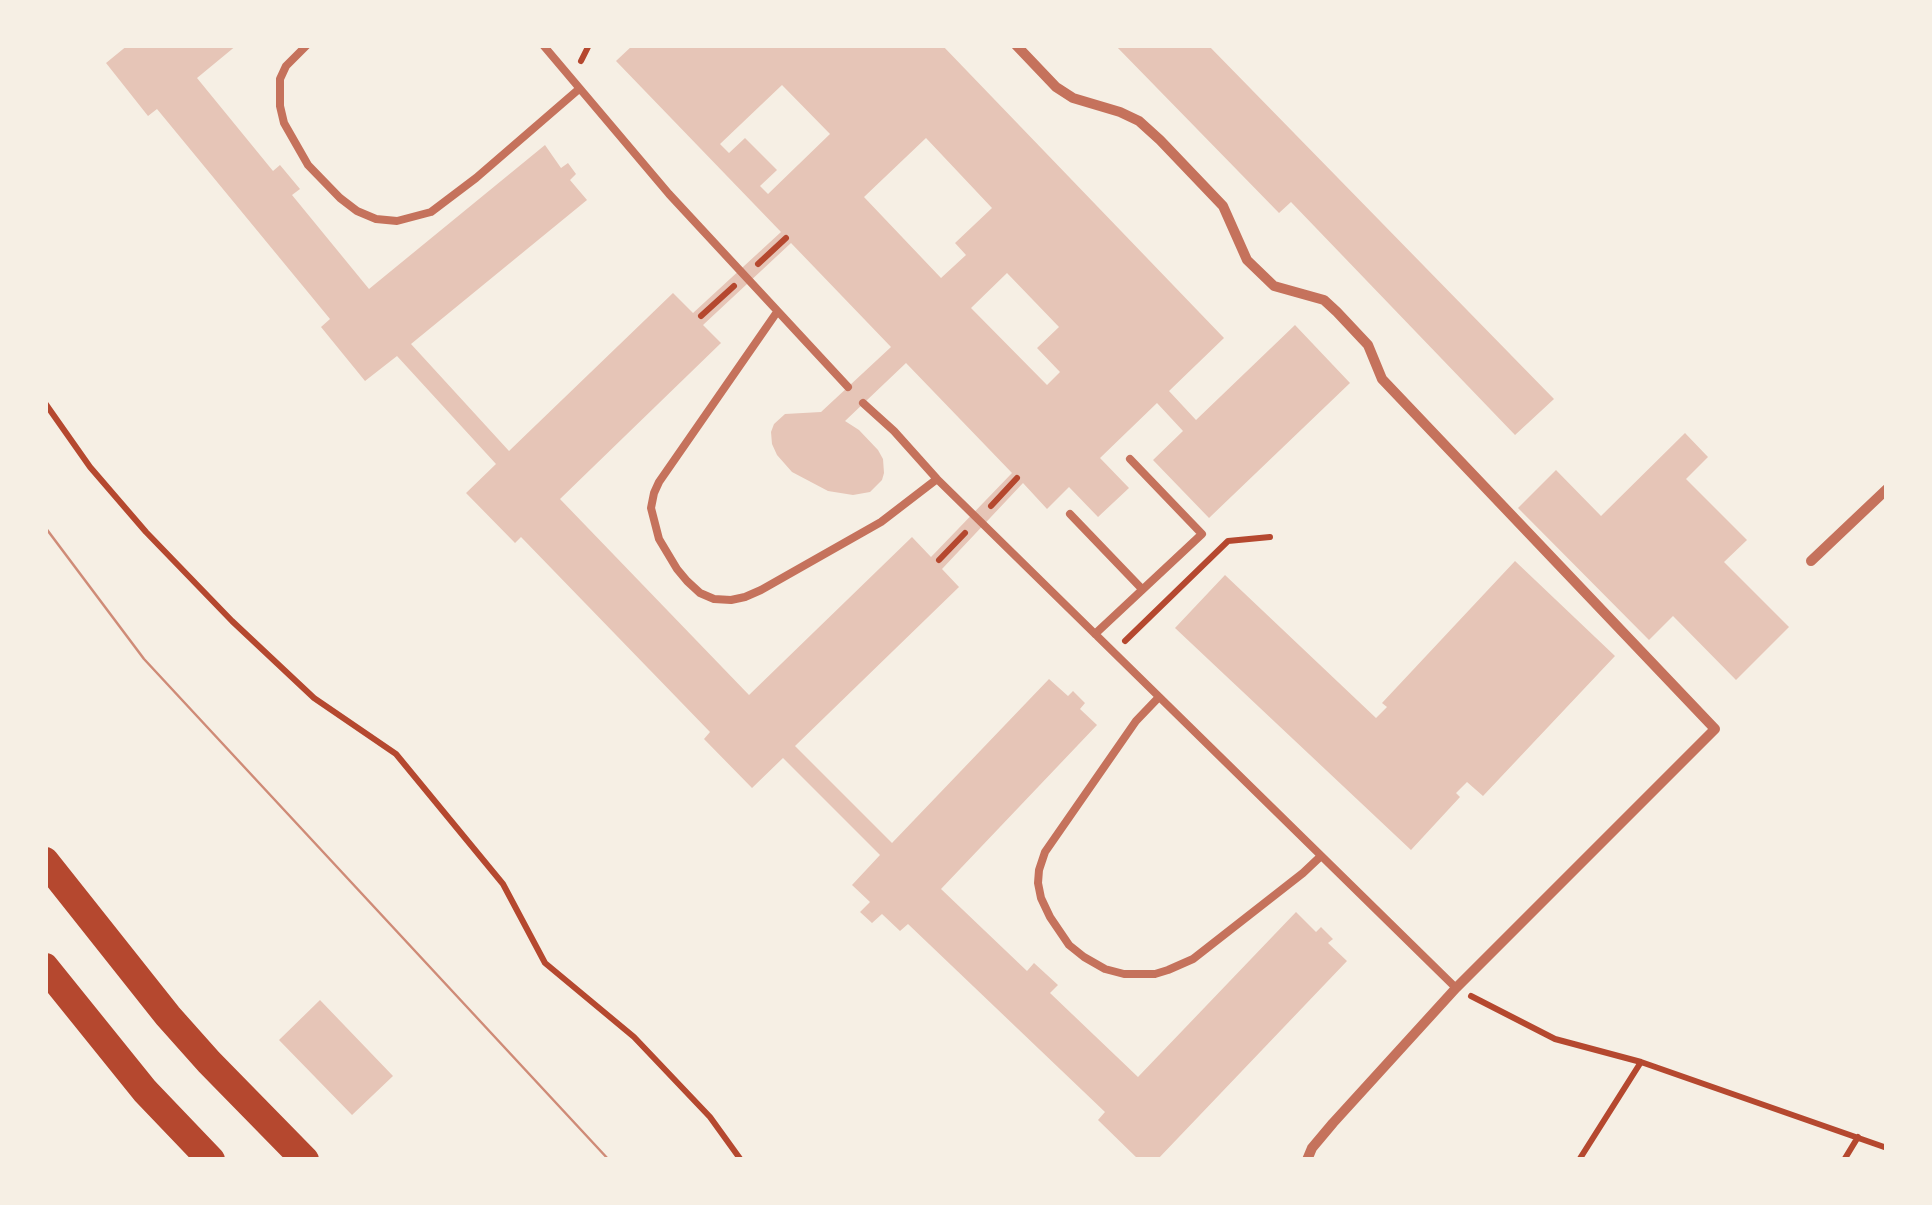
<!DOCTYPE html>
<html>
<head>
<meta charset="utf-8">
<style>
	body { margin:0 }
	#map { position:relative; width:1932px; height:1205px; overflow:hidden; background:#f6efe4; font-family:"Crimson Pro",serif }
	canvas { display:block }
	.frame { position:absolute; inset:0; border:48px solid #f6efe4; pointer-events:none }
</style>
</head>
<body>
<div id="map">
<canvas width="1932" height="1205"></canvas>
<div class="frame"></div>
</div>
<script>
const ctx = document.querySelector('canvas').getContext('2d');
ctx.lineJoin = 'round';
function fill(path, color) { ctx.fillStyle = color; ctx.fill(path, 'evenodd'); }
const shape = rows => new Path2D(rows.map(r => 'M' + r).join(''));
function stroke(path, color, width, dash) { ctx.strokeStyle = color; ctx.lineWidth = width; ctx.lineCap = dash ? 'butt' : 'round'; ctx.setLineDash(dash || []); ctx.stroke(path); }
fill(shape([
	[128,45,237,45,197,78,273,171,280,165,300,189,292,195,369,289,545,145,561,168,568,163,576,174,570,180,587,200,411,344,509,451,673,293,693,313,781,232,616,61,633,45,942,45,1224,338,1169,391,1196,420,1295,325,1350,383,1209,518,1153,460,1183,431,1157,403,1100,458,1129,488,1098,517,1069,487,1047,509,1023,483,942,569,959,587,795,746,892,843,1049,679,1068,696,1073,691,1085,703,1080,709,1097,725,941,889,1027,971,1034,963,1058,985,1050,993,1138,1077,1296,912,1316,932,1321,927,1333,939,1328,943,1347,961,1157,1160,1139,1160,1098,1120,1105,1112,908,924,900,931,882,914,872,923,860,912,870,902,852,885,880,855,783,758,752,788,704,739,710,732,521,537,515,543,466,493,496,464,397,356,365,381,321,327,330,319,157,109,148,116,106,63],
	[782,85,830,134,768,194,760,186,777,170,745,138,729,153,720,144],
	[926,138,992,208,955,243,966,255,941,278,864,197],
	[791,243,891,347,821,412,785,414,774,424,771,432,772,444,777,455,792,472,828,491,853,495,870,492,882,480,884,473,883,459,878,450,859,430,845,421,906,363,1012,473,931,557,912,537,749,695,560,499,721,343,703,325],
	[1007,273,1059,327,1037,348,1060,372,1047,385,971,308],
	[1115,45,1208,45,1554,399,1515,435,1291,202,1279,213],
	[1685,433,1708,457,1686,479,1747,540,1724,562,1789,627,1736,680,1673,616,1649,640,1518,508,1556,470,1601,516],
	[1515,561,1615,656,1483,796,1467,782,1456,793,1460,797,1411,850,1175,628,1225,575,1376,718,1387,707,1382,703],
	[320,1000,393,1076,352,1115,279,1040]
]), '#e6c5b7');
stroke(shape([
	[581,61,589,45],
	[758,264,786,238],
	[701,316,734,286],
	[45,403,90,467,146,532,232,621,314,698,396,754,503,884,545,963,634,1037,710,1117,741,1160],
	[991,506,1017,478],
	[939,560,965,533],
	[1125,641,1228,541,1270,537],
	[1471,996,1555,1039,1641,1062,1887,1148],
	[1579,1160,1641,1062],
	[1844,1160,1858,1137]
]), '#b5482f', 6);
stroke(shape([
	[307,45,286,66,280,79,280,106,284,123,308,165,340,198,357,211,376,219,397,221,431,212,476,178,579,89],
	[543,45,669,194,848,387],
	[777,312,659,482,654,493,651,508,659,539,677,569,687,581,700,593,714,599,731,600,745,597,761,590,881,522,937,479],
	[863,403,894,431,937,479,1456,988],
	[1070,514,1142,589],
	[1095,634,1202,534,1130,459],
	[1159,697,1136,721,1045,852,1039,870,1038,883,1041,898,1050,917,1069,945,1084,957,1105,969,1124,974,1155,974,1168,970,1193,959,1303,873,1321,856]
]), '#c5725c', 8);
stroke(shape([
	[1016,45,1056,87,1073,98,1120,112,1139,121,1160,140,1223,206,1247,260,1274,286,1324,300,1337,312,1368,345,1382,379,1715,729,1456,988,1333,1123,1312,1148,1307,1160],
	[1811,561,1887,489]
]), '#c5725c', 10);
stroke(shape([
	[45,861,168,1016,209,1062,305,1160],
	[45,967,145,1091,211,1160]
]), '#b5482f', 28);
stroke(shape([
	[45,527,144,659,609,1160]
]), '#cf8b77', 2.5);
</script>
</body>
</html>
